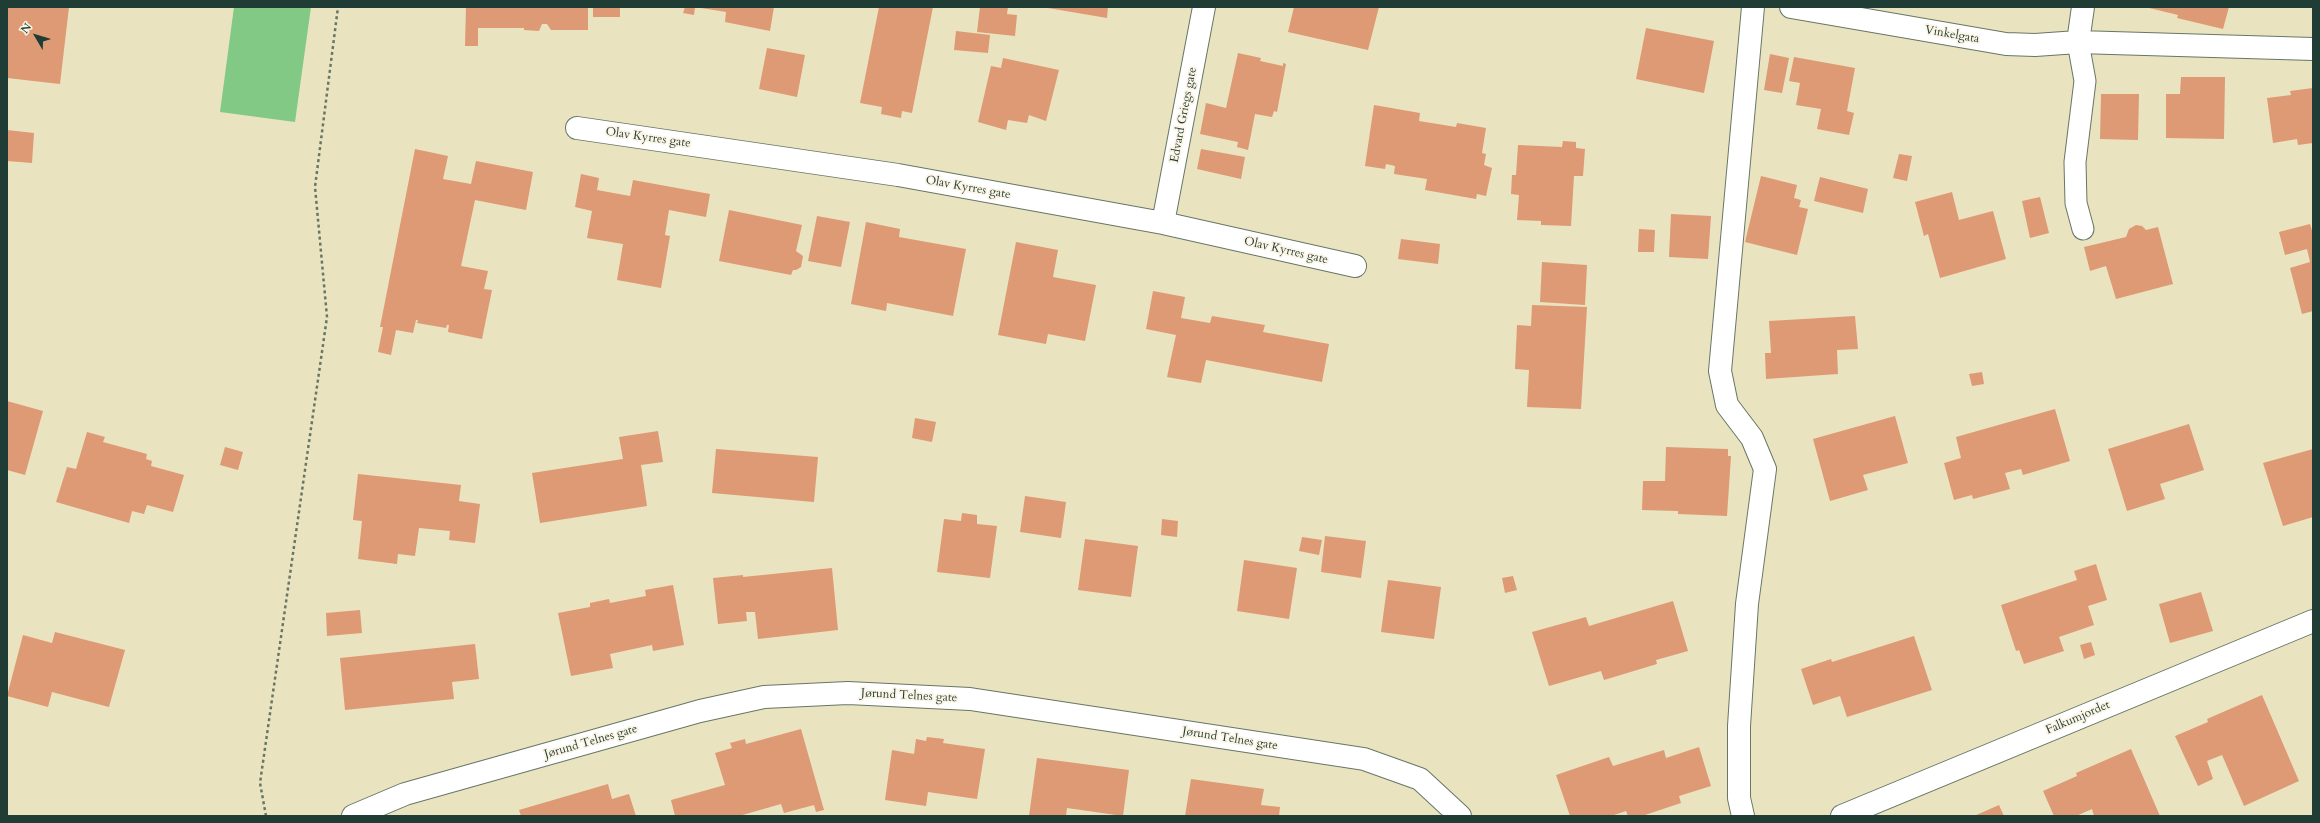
<!DOCTYPE html>
<html>
<head>
<meta charset="utf-8">
<style>
	body { margin:0 }
	#map { position:relative; width:2320px; height:823px; overflow:hidden; background:#eae3c0; font-family:Cardo,serif }
	canvas { display:block }
	.frame { position:absolute; inset:0; border:8px solid #1f3d34; pointer-events:none }
	.north { position:absolute; left:16px; top:16px; width:40px; height:40px; -webkit-text-stroke:3px #fcf5e5; paint-order:stroke; rotate:308deg; font-size:11px; font-weight:700; line-height:16px; text-align:center; color:#1f3d34 }
	.north::after { content:''; display:block; margin:auto; width:14px; height:18px; background:#1f3d34; clip-path:polygon(50% 0,100% 100%,50% 72%,0 100%) }
</style>
</head>
<body>
<div id="map">
<canvas width="2320" height="823"></canvas>
<div class="frame"></div>
<div class="north">N</div>
</div>
<script>
const ctx = document.querySelector('canvas').getContext('2d');
ctx.lineJoin = 'round';
function fill(path, color) { ctx.fillStyle = color; ctx.fill(path, 'evenodd'); }
const shape = rows => new Path2D(rows.map(r => 'M' + r).join(''));
function stroke(path, color, width, dash) { ctx.strokeStyle = color; ctx.lineWidth = width; ctx.lineCap = dash ? 'butt' : 'round'; ctx.setLineDash(dash || []); ctx.stroke(path); }
function drawText(font, color, halo, rows, align = 'center') {
  ctx.font = font + ' Cardo,serif'; ctx.lineWidth = 3.5; ctx.setLineDash([]); ctx.textBaseline = 'middle'; ctx.strokeStyle = halo; ctx.fillStyle = color; for (const [text, x, y, turn = 0] of rows) {
    ctx.save(); ctx.translate(x, y); ctx.rotate((+turn || 0) * Math.PI / 180); ctx.textAlign = isNaN(turn) ? turn : align; if (halo) ctx.strokeText(text, 0, 0); ctx.fillText(text, 0, 0); ctx.restore();
  }
}
fill(shape([
	[234,7,311,7,295,122,220,112]
]), '#82c985');
fill(shape([
	[7,7,69,7,60,84,7,78],
	[466,7,588,7,588,30,551,30,547,24,542,24,539,31,524,30,524,28,478,28,478,46,465,46],
	[593,7,620,7,620,17,593,17],
	[685,7,695,7,694,15,683,13],
	[774,7,770,31,725,22,726,12,701,8],
	[879,7,933,7,912,113,902,111,901,118,881,114,882,107,860,103],
	[980,7,1008,7,1007,14,1017,15,1015,36,977,32],
	[1042,7,1108,7,1107,18],
	[1294,7,1379,7,1368,50,1288,32],
	[2145,7,2229,7,2223,29,2177,18,2178,15],
	[1646,28,1714,41,1704,93,1636,79],
	[956,31,990,35,988,53,954,50],
	[767,48,805,55,797,97,759,89],
	[1238,53,1261,58,1260,61,1283,66,1283,63,1286,64,1277,112,1274,111,1272,117,1255,114,1248,150,1237,147,1238,142,1200,134,1206,103,1226,108],
	[1770,54,1789,58,1782,93,1764,90],
	[1794,57,1855,68,1847,111,1854,113,1849,135,1817,129,1821,109,1796,105,1800,83,1789,81],
	[1003,58,1059,70,1046,121,1029,115,1027,123,1008,120,1006,130,978,122,991,66,1001,68],
	[2181,77,2225,77,2224,139,2166,138,2166,94,2180,94],
	[2313,88,2313,143,2298,145,2297,139,2273,143,2267,98,2291,95,2290,91],
	[2101,94,2139,94,2138,140,2100,139],
	[1374,105,1420,113,1419,121,1456,127,1457,123,1486,128,1482,153,1486,154,1484,165,1492,168,1486,196,1477,194,1476,199,1425,190,1427,179,1394,174,1395,166,1386,164,1385,169,1365,166],
	[7,130,34,133,32,163,7,161],
	[1563,141,1576,142,1576,148,1585,149,1583,176,1574,176,1571,226,1541,225,1541,221,1517,220,1519,195,1511,194,1512,175,1516,175,1518,145,1562,147],
	[415,149,448,156,443,179,471,184,476,161,533,172,526,210,475,200,461,266,488,271,484,289,492,290,482,339,448,332,449,325,447,325,446,328,417,323,418,320,416,320,413,333,396,330,391,355,378,352,383,327,380,327],
	[1201,149,1245,157,1241,179,1197,169],
	[1899,154,1912,156,1907,181,1893,178],
	[581,174,599,178,597,190,630,196,633,180,710,194,706,217,669,210,665,235,670,236,661,288,617,280,623,244,587,238,592,211,575,207],
	[1761,176,1797,185,1794,198,1801,200,1799,207,1808,209,1797,255,1745,242],
	[1820,177,1868,189,1863,213,1814,201],
	[1952,192,1959,220,1993,211,2006,259,1940,278,1928,234,1924,236,1915,202],
	[2040,197,2049,233,2030,238,2022,201],
	[729,210,802,225,796,251,803,256,801,267,796,270,793,270,791,275,719,261],
	[1671,214,1711,216,1708,259,1669,257],
	[817,216,850,222,841,267,808,261],
	[866,222,900,229,899,237,966,249,953,316,887,303,886,311,851,304],
	[2310,224,2313,234,2313,311,2302,314,2290,268,2310,262,2307,249,2285,255,2279,232],
	[2136,225,2142,226,2146,230,2158,227,2173,284,2116,299,2106,266,2090,271,2084,247,2126,237,2129,229],
	[1639,229,1655,230,1654,252,1638,252],
	[1401,239,1440,244,1438,264,1398,259],
	[1016,242,1058,250,1053,277,1096,285,1085,341,1048,334,1046,344,998,335],
	[1542,262,1587,265,1585,305,1540,302],
	[1153,291,1185,297,1181,318,1210,323,1212,316,1265,325,1263,332,1329,344,1322,382,1206,360,1201,383,1167,377,1176,335,1146,329],
	[1532,305,1587,307,1581,409,1527,407,1529,370,1515,369,1517,325,1531,326],
	[1855,316,1858,349,1837,350,1838,374,1766,379,1765,353,1771,353,1769,321],
	[1982,372,1984,384,1972,386,1969,374],
	[7,401,43,411,25,475,7,470],
	[2055,409,2070,461,2023,475,2021,469,2005,473,2010,489,1973,499,1972,495,1954,500,1944,463,1961,458,1956,437],
	[1895,416,1908,463,1863,475,1868,490,1830,501,1813,439],
	[915,418,936,422,932,442,912,438],
	[2189,424,2204,470,2160,484,2165,499,2127,511,2108,449],
	[658,431,663,462,641,465,647,506,540,523,532,473,623,459,619,437],
	[87,432,105,437,103,442,147,454,146,459,152,461,151,466,184,475,173,512,147,505,144,514,132,511,129,523,56,502,67,467,76,469],
	[225,447,243,452,238,470,220,465],
	[1666,447,1728,449,1728,456,1731,456,1727,516,1678,514,1678,511,1642,510,1643,481,1665,481],
	[716,449,818,457,814,502,712,493],
	[2313,449,2313,517,2283,526,2263,463],
	[358,474,461,485,459,501,480,504,475,543,449,540,450,531,419,528,415,556,398,554,397,564,358,559,362,521,353,520],
	[1025,496,1066,502,1061,538,1020,532],
	[962,513,977,515,977,524,997,526,990,578,937,572,944,519,961,521],
	[1162,519,1178,521,1177,537,1161,535],
	[1325,536,1366,541,1361,578,1321,572],
	[1302,537,1322,540,1319,555,1299,551],
	[1085,539,1138,546,1131,597,1078,590],
	[1244,560,1297,568,1289,619,1237,611],
	[2096,564,2107,600,2088,606,2094,625,2059,637,2064,651,2024,664,2019,650,2016,651,2001,605,2077,580,2074,571],
	[832,568,838,630,758,639,755,612,746,612,747,621,718,624,713,578,743,575,743,577],
	[1513,576,1517,590,1505,593,1502,578],
	[1388,580,1441,587,1434,639,1381,632],
	[673,585,684,645,653,651,652,645,610,654,613,668,571,676,558,613,590,607,590,603,609,599,610,603,646,596,645,590],
	[2201,592,2213,631,2170,643,2159,604],
	[1673,601,1688,651,1656,660,1657,664,1604,680,1601,671,1549,686,1532,632,1586,617,1589,626],
	[360,610,362,633,327,636,326,613],
	[55,632,125,650,109,707,52,692,48,707,7,696,23,635,52,643],
	[1914,636,1932,690,1847,717,1840,696,1813,705,1801,669,1831,659,1832,662],
	[2091,642,2095,655,2084,659,2080,645],
	[475,644,479,679,452,682,454,699,345,710,340,658],
	[2262,695,2299,781,2244,806,2222,755,2207,761,2213,779,2198,786,2175,736,2208,722,2207,719],
	[801,729,824,810,816,812,814,805,784,813,781,804,739,816,675,816,671,800,725,785,715,753,732,748,730,743,745,739,746,744],
	[927,737,944,739,943,743,985,749,977,799,928,792,926,806,885,800,892,750,914,754,916,739,926,741],
	[1699,747,1711,786,1679,796,1681,803,1642,816,1628,816,1626,811,1611,816,1570,816,1556,775,1609,757,1613,766,1664,750,1666,758],
	[2131,749,2160,816,2094,816,2092,809,2076,816,2054,816,2043,791,2077,776,2076,773],
	[1037,758,1129,770,1123,816,1067,808,1066,816,1029,816],
	[1191,779,1264,789,1261,805,1280,807,1279,816,1185,816],
	[608,784,612,799,629,794,636,816,521,816,519,810],
	[1999,805,2004,816,1974,816]
]), '#de9975');
const lane = shape([
	[2078,42,2085,81,2075,162,2076,203,2083,229]
]);
const street = shape([
	[1791,7,2006,44,2035,45,2078,42,2083,7],
	[2078,42,2313,49],
	[577,128,898,175,1163,223,1355,266],
	[1163,223,1204,7],
	[353,816,405,794,700,711,764,697,848,693,970,699,1364,759,1420,779,1460,816],
	[1743,816,1739,798,1739,726,1747,604,1765,469,1752,438,1727,405,1720,371,1753,7],
	[1842,816,2313,621]
]);
stroke(lane, '#667765', 23);
stroke(street, '#667765', 24);
stroke(shape([
	[266,816,260,783,327,317,315,187,338,7]
]), '#667765', 2.5, [3, 3]);
stroke(lane, '#fff', 21);
stroke(street, '#fff', 22);
drawText('12px', '#1f3d34', '#fcf5e5', [
	["Vinkelgata",1952,35,10],
	["Edvard Griegs gate",1184,115,-79],
	["Olav Kyrres gate",648,138,8],
	["Olav Kyrres gate",968,188,10],
	["Olav Kyrres gate",1286,251,13],
	["Jørund Telnes gate",909,696,3],
	["Falkumjordet",2078,718,-23],
	["Jørund Telnes gate",1230,739,9],
	["Jørund Telnes gate",591,742,-16]
]);
</script>
</body>
</html>
